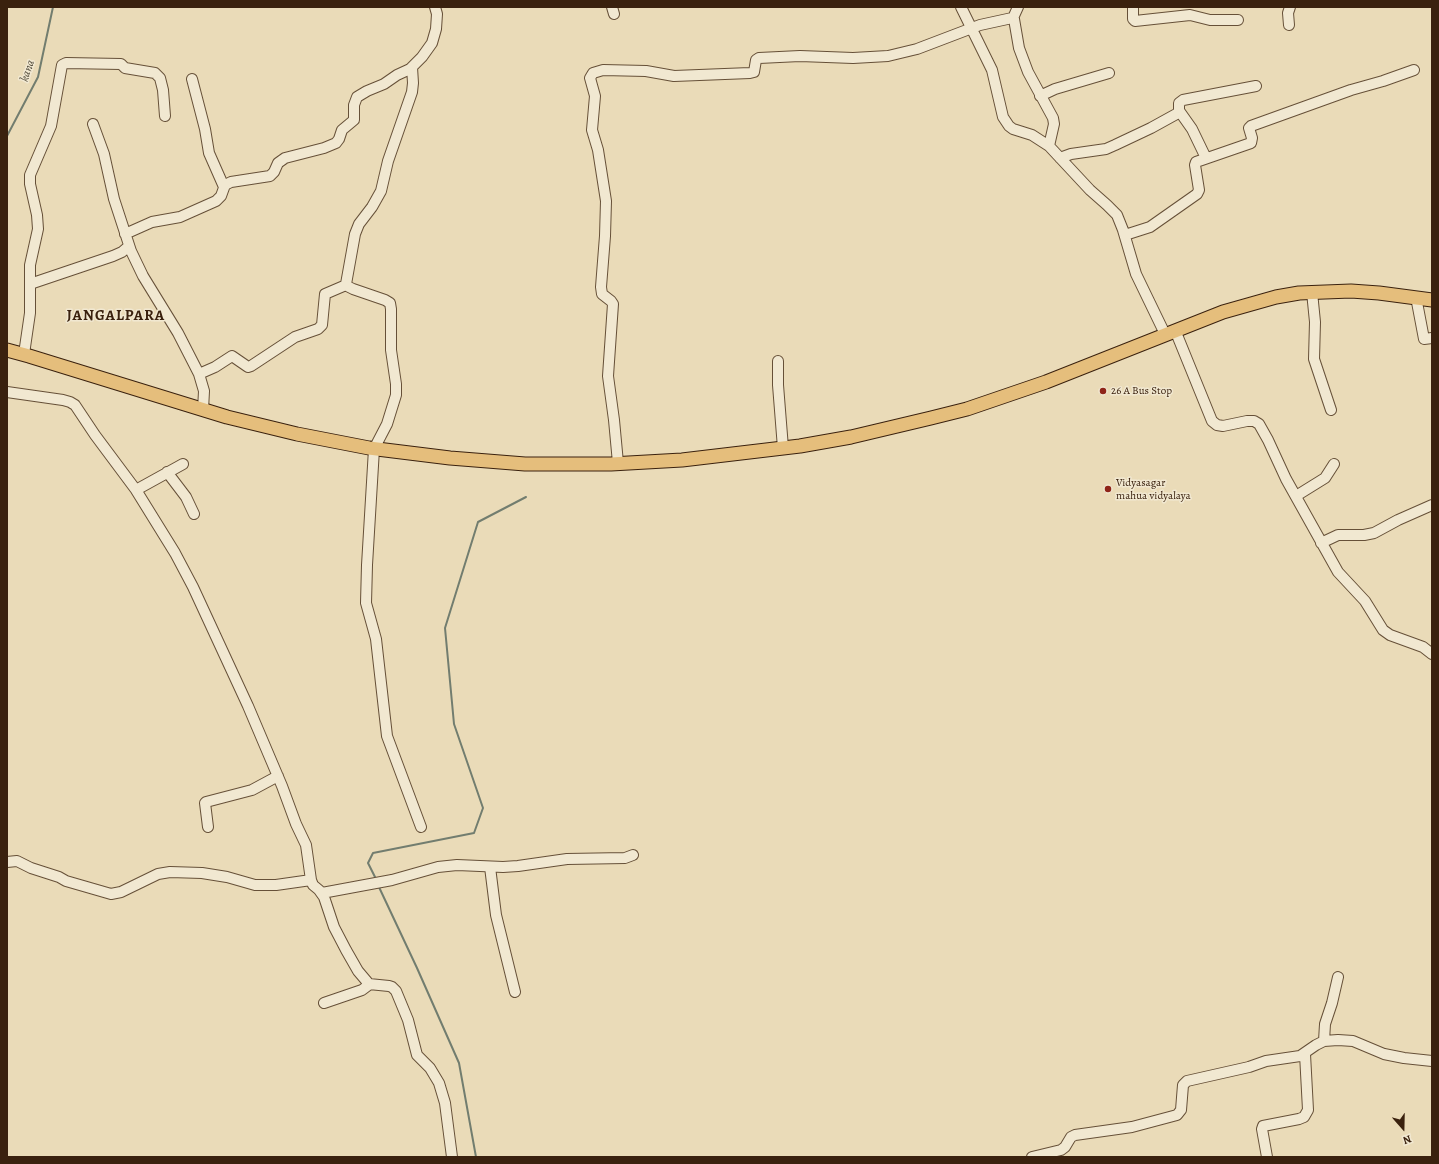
<!DOCTYPE html>
<html>
<head>
<meta charset="utf-8">
<style>
	body { margin:0 }
	#map { position:relative; width:1439px; height:1164px; overflow:hidden; background:#eadbb8; font-family:Alegreya,serif }
	canvas { display:block }
	.frame { position:absolute; inset:0; border:8px solid #3a210e; pointer-events:none }
	.north { position:absolute; left:1383px; top:1108px; width:40px; height:40px; -webkit-text-stroke:3px #f1e8d1; paint-order:stroke; rotate:160deg; font-size:11px; font-weight:700; line-height:16px; text-align:center; color:#3a210e }
	.north::after { content:''; display:block; margin:auto; width:14px; height:18px; background:#3a210e; clip-path:polygon(50% 0,100% 100%,50% 72%,0 100%) }
</style>
</head>
<body>
<div id="map">
<canvas width="1439" height="1164"></canvas>
<div class="frame"></div>
<div class="north">N</div>
</div>
<script>
const ctx = document.querySelector('canvas').getContext('2d');
ctx.lineJoin = 'round';
const shape = rows => new Path2D(rows.map(r => 'M' + r).join(''));
function stroke(path, color, width, dash) { ctx.strokeStyle = color; ctx.lineWidth = width; ctx.lineCap = dash ? 'butt' : 'round'; ctx.setLineDash(dash || []); ctx.stroke(path); }
function drawText(font, color, halo, rows, align = 'center') {
  ctx.font = font + ' Alegreya,serif'; ctx.lineWidth = 3; ctx.setLineDash([]); ctx.textBaseline = 'middle'; ctx.strokeStyle = halo; ctx.fillStyle = color; for (const [text, x, y, turn = 0] of rows) {
    ctx.save(); ctx.translate(x, y); ctx.rotate((+turn || 0) * Math.PI / 180); ctx.textAlign = isNaN(turn) ? turn : align; if (halo) ctx.strokeText(text, 0, 0); ctx.fillText(text, 0, 0); ctx.restore();
  }
}
stroke(shape([
	[7,136,38,77,53,7],
	[376,879,368,863,373,853,474,833,483,808,454,724,445,628,478,522,526,497],
	[378,885,417,968,459,1063,476,1157]
]), '#727d6f', 2);
const minor = shape([
	[612,7,614,14],
	[961,7,992,70,1003,117,1009,126,1013,129,1032,135,1049,146,1090,190,1107,205,1117,215,1123,230,1136,274,1165,334],
	[1133,7,1133,19,1135,21,1190,15,1210,20,1238,20],
	[1013,18,1018,7],
	[1289,25,1288,13,1290,7],
	[412,67,413,83,412,92,388,161,381,191,372,207,359,224,355,234,346,284,347,286,353,289,385,300,390,303,391,309,391,350,396,384,396,395,387,424,374,449,367,565,366,603,376,639,387,736,421,827],
	[192,79,205,129,209,153,224,187],
	[1040,96,1055,89,1109,73],
	[1179,112,1179,103,1183,100,1256,86],
	[93,124,104,154,114,199,131,251,143,276,178,333,199,374,204,391,203,410],
	[1060,158,1071,154,1106,149,1115,145,1151,128,1180,112,1192,129,1206,158],
	[125,234,152,222,180,217,216,201,221,196,225,185,231,182,270,176,274,172,278,163,285,158,324,148,336,143,339,139,342,130,354,120,354,105,357,97,367,91,384,84,397,75,410,69,422,57,432,43,436,29,437,14,435,7],
	[1125,235,1150,227,1197,194,1199,190,1195,165,1196,162,1251,143,1252,138,1249,128,1251,126,1351,90,1383,81,1414,70],
	[30,284,30,265,38,229,37,215,30,184,30,175,51,126,62,65,66,63,121,64,125,68,155,73,160,78,163,90,165,116],
	[1312,292,1315,322,1314,359,1331,410],
	[1416,297,1424,339,1432,338],
	[1175,330,1212,421,1217,425,1223,426,1247,421,1254,421,1259,424,1268,440,1286,479,1338,572,1365,601,1383,630,1390,635,1423,647,1432,654],
	[24,354,30,313,30,284,113,256,122,252,129,246],
	[778,361,778,385,783,448],
	[199,374,215,367,232,356,248,367,251,366,295,337,318,329,322,325,325,294,346,285],
	[7,392,63,400,70,402,75,405,95,435,136,490,175,553,193,587,248,706,282,786,296,824,306,845,311,880,313,885,319,890,324,897,334,927,346,950,358,971,369,984,389,986,392,987,396,991,408,1020,417,1055,430,1068,439,1083,445,1103,452,1157],
	[618,463,614,420,608,376,613,304,611,301,602,294,601,287,605,236,606,201,598,150,592,130,595,96,590,78,593,73,603,70,646,71,674,76,750,73,754,72,756,60,759,58,800,56,853,58,888,56,917,49,980,25,1012,18,1014,19,1019,48,1028,72,1053,118,1054,124,1049,146],
	[167,472,186,497,194,514],
	[136,490,183,464],
	[1296,496,1325,478,1334,464],
	[1321,543,1338,535,1364,535,1374,533,1398,520,1432,505],
	[208,827,205,803,206,802,252,790,278,776],
	[7,862,17,861,31,868,59,877,66,881,111,894,121,892,158,874,170,872,202,873,227,877,255,885,276,885,311,880],
	[490,867,496,915,515,992],
	[322,893,392,880,438,867,457,865,503,867,518,866,567,859,625,858,633,855],
	[324,1003,362,990,370,984],
	[1324,1041,1325,1024,1332,1003,1338,977],
	[1032,1157,1061,1150,1065,1147,1071,1137,1075,1135,1132,1127,1177,1115,1181,1110,1183,1085,1187,1081,1249,1067,1266,1061,1300,1056,1316,1045,1324,1041,1338,1040,1353,1041,1384,1054,1404,1058,1432,1061],
	[1267,1157,1262,1129,1263,1126,1299,1119,1304,1117,1308,1110,1305,1054]
]);
const major = shape([
	[7,350,29,356,227,417,297,434,369,448,450,458,525,464,611,464,682,460,800,446,851,437,931,418,967,409,1046,382,1223,312,1276,297,1299,293,1351,291,1379,293,1432,300]
]);
stroke(minor, '#665038', 12);
stroke(major, '#3a210e', 15);
stroke(minor, '#f1e8d1', 10);
stroke(major, '#e5be7c', 13);
for (const [x, y, r, color] of [
	[1103,391,4,"#8f2418"],
	[1108,489,4,"#8f2418"]
]) { const dot = new Path2D(); dot.arc(x, y, r, 0, 2 * Math.PI); ctx.fillStyle = color; ctx.fill(dot); stroke(dot, '#f1e8d1', 1.5); }
drawText('11px', '#3a210e', '#f1e8d1', [
	["26 A Bus Stop",1111,391],
	["Vidyasagar",1116,483],
	["mahua vidyalaya",1116,496]
], 'left');
drawText('italic 12px', '#564f3f', '#f1e8d1', [
	["kana",28,71,-71]
]);
ctx.letterSpacing = '1px';
drawText('bold 15px', '#3a210e', '#f1e8d1', [
	["JANGALPARA",116,316]
]);
ctx.letterSpacing = '0px';
</script>
</body>
</html>
